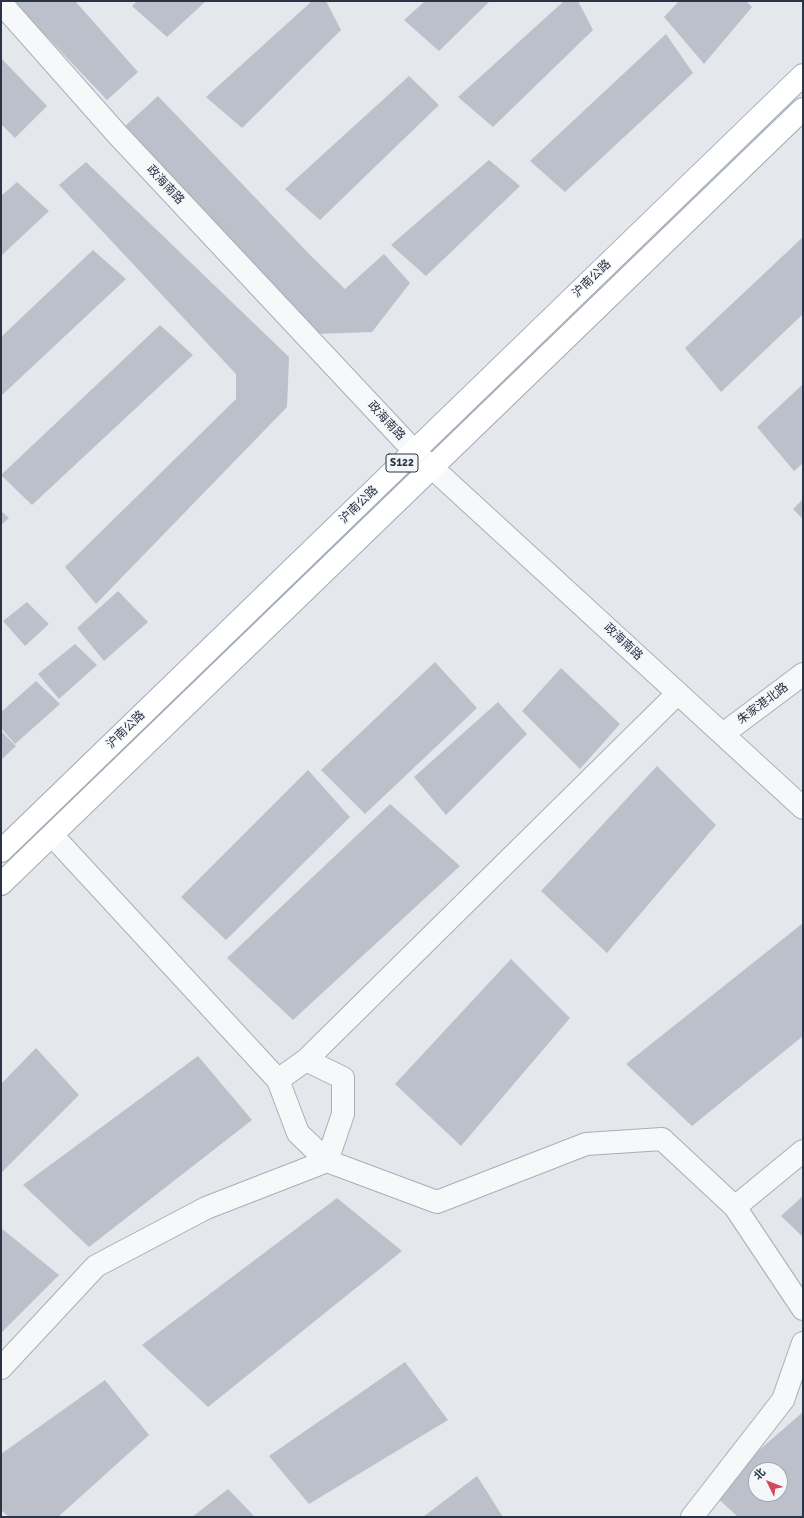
<!DOCTYPE html>
<html>
<head>
<meta charset="utf-8">
<style>
	body { margin:0 }
	#map { position:relative; width:804px; height:1518px; overflow:hidden; background:#e4e7ec; font-family:Signika,"Noto Sans SC",sans-serif }
	canvas { display:block }
	.frame { position:absolute; inset:0; border:2px solid #2b3445; pointer-events:none }
	.north { position:absolute; left:748px; top:1462px; width:40px; height:40px; box-sizing:border-box; background:#f4f6f9; border:1px solid #a4a8b1; border-radius:50%; rotate:313deg; font-size:11px; font-weight:700; line-height:16px; text-align:center; color:#2b3445 }
	.north::after { content:''; display:block; margin:auto; width:14px; height:18px; background:#d1495b; clip-path:polygon(50% 0,100% 100%,50% 72%,0 100%) }
</style>
</head>
<body>
<div id="map">
<canvas width="804" height="1518"></canvas>
<div class="frame"></div>
<div class="north">北</div>
</div>
<script>
const ctx = document.querySelector('canvas').getContext('2d');
ctx.lineJoin = 'round';
function fill(path, color) { ctx.fillStyle = color; ctx.fill(path, 'evenodd'); }
const shape = rows => new Path2D(rows.map(r => 'M' + r).join(''));
function stroke(path, color, width, dash) { ctx.strokeStyle = color; ctx.lineWidth = width; ctx.lineCap = dash ? 'butt' : 'round'; ctx.setLineDash(dash || []); ctx.stroke(path); }
function drawText(font, color, halo, rows, align = 'center') {
  ctx.font = font + ' Signika,"Noto Sans SC",sans-serif'; ctx.lineWidth = 3; ctx.setLineDash([]); ctx.textBaseline = 'middle'; ctx.strokeStyle = halo; ctx.fillStyle = color; for (const [text, x, y, turn = 0] of rows) {
    ctx.save(); ctx.translate(x, y); ctx.rotate((+turn || 0) * Math.PI / 180); ctx.textAlign = isNaN(turn) ? turn : align; if (halo) ctx.strokeText(text, 0, 0); ctx.fillText(text, 0, 0); ctx.restore();
  }
}
fill(shape([
	[13,1,75,1,138,72,107,100],
	[137,1,206,1,167,37,132,6],
	[312,1,326,1,341,30,242,128,206,97],
	[425,1,490,1,439,51,404,20],
	[564,1,578,1,593,30,493,127,458,97],
	[679,1,746,1,752,7,704,64,664,17],
	[666,34,693,73,565,192,530,161],
	[1,58,47,106,15,138,1,124],
	[409,76,439,105,320,220,285,189],
	[158,96,312,257,345,289,384,254,410,283,372,332,314,334,123,128],
	[489,160,520,186,426,276,391,245],
	[86,162,289,357,287,407,96,604,65,567,236,399,236,374,59,185],
	[17,182,49,211,1,256,1,196],
	[803,237,803,314,721,392,685,348],
	[93,250,126,279,1,396,1,337],
	[160,325,193,355,32,505,1,475],
	[803,384,803,463,794,471,757,427],
	[803,499,803,519,793,509],
	[1,511,9,518,1,525],
	[118,591,148,622,104,661,77,628],
	[27,602,49,624,25,646,3,621],
	[75,644,97,665,59,699,38,674],
	[435,662,477,708,365,814,321,770],
	[561,668,620,724,580,769,522,711],
	[36,681,60,704,15,744,1,728,1,712],
	[498,702,527,734,446,815,414,777],
	[1,731,16,746,1,760],
	[657,766,716,825,607,953,541,891],
	[308,770,350,817,226,940,181,897],
	[390,804,460,866,293,1020,227,958],
	[803,923,803,1036,692,1126,626,1064],
	[511,959,570,1018,461,1146,395,1084],
	[36,1048,79,1095,1,1173,1,1084],
	[198,1056,252,1120,89,1247,23,1185],
	[803,1196,803,1237,781,1216],
	[337,1198,402,1251,208,1407,142,1345],
	[1,1228,59,1275,1,1333],
	[405,1362,448,1420,309,1504,269,1456],
	[105,1380,149,1435,58,1517,9,1517,1,1510,1,1454],
	[803,1412,803,1517,738,1517,711,1492],
	[756,1470,780,1470,780,1494,756,1494],
	[477,1476,503,1517,423,1517],
	[228,1489,255,1517,192,1517]
]), '#bbc0ca');
const minor = shape([
	[1,3,117,134,414,451,803,808],
	[723,734,803,674],
	[52,835,278,1080,298,1133,327,1161,343,1114,343,1078,306,1060,278,1080],
	[306,1060,678,693],
	[735,1207,803,1151],
	[1,1368,96,1266,206,1208,327,1161,437,1202,586,1144,662,1139,735,1207,803,1309],
	[692,1517,783,1400,803,1343]
]);
const primary = shape([
	[1,851,803,75],
	[1,884,803,109]
]);
stroke(minor, '#a9aeb7', 24);
stroke(primary, '#a3abb8', 24);
stroke(minor, '#f7f8fa', 22);
stroke(primary, '#fff', 22);
for (const [x, y, w] of [
	[402,463,32]
]) { const box = new Path2D(); box.roundRect(x - w / 2, y - 9, w, 18, 3); ctx.fillStyle = '#f4f6f9'; ctx.fill(box); stroke(box, '#2b3445', 1); }
drawText('bold 11px', '#2b3445', null, [
	["S122",402,463]
]);
drawText('12px', '#2b3445', '#f4f6f9', [
	["政海南路",165,185,47],
	["沪南公路",592,279,-44],
	["政海南路",386,421,47],
	["沪南公路",359,505,-44],
	["政海南路",623,642,43],
	["朱家港北路",763,704,-37],
	["沪南公路",126,730,-44]
]);
</script>
</body>
</html>
